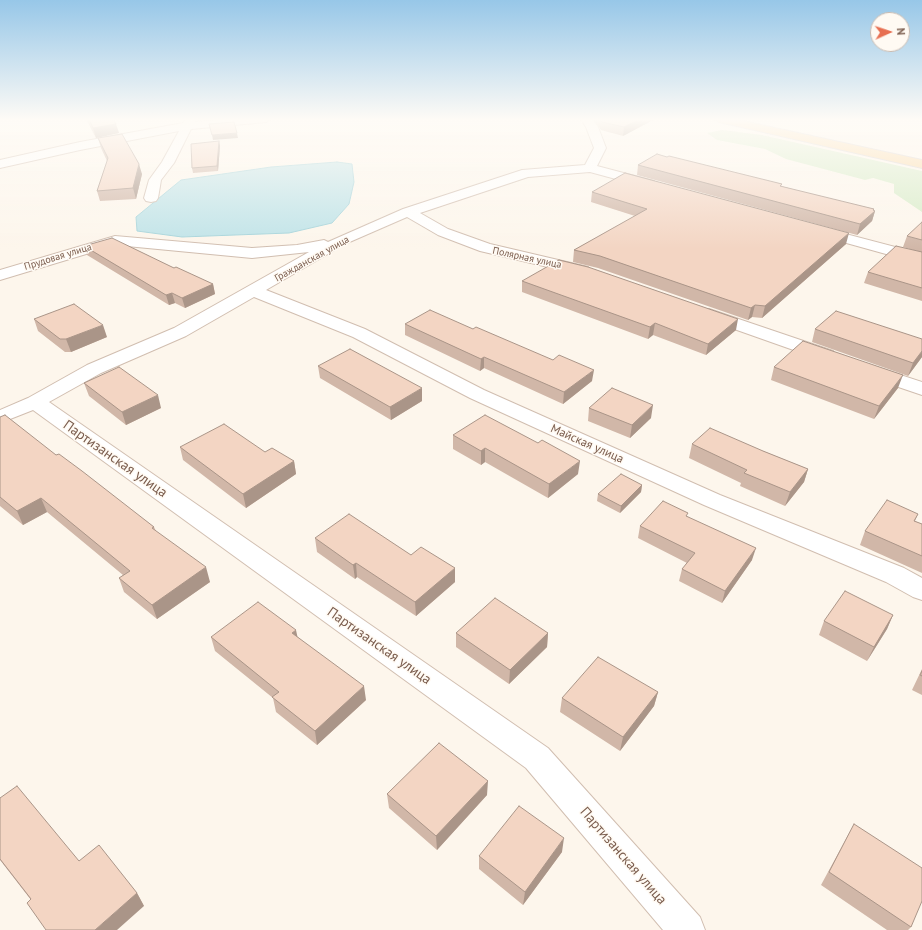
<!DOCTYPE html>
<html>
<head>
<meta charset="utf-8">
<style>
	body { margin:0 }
	#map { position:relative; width:922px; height:930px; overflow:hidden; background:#fdf6ec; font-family:"PT Sans",sans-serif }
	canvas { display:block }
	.north { position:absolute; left:870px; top:12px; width:40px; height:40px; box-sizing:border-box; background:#fffaf3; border:1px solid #cabbb1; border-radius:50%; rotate:87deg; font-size:11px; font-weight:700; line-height:16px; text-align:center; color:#7a5c4d }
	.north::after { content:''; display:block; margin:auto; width:14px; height:18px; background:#e76f51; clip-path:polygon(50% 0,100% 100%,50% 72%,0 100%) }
</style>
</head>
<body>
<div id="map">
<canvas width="922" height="930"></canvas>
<div class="north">N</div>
</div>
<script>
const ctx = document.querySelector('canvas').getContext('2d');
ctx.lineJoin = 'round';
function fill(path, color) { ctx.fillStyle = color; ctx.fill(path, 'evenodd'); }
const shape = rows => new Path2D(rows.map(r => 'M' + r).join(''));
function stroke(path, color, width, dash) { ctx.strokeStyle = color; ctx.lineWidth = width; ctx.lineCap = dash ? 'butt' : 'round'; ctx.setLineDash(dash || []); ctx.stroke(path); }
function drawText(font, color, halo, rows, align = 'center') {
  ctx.font = font + ' "PT Sans",sans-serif'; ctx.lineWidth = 3; ctx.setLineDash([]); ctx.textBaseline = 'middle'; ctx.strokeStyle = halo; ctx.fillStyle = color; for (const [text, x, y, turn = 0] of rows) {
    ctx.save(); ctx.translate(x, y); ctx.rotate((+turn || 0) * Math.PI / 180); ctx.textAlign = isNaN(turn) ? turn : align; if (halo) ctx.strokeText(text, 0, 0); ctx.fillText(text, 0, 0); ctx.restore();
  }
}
fill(shape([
	[722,130,762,135,922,171,922,212,894,193,894,184,873,178,865,180,786,159,765,149,717,140,707,133]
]), '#d8ecc9');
const water = shape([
	[337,162,352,164,354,182,349,204,332,223,289,233,182,237,137,231,136,217,181,180,271,167,337,162]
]);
fill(water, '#bfe3e8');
stroke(water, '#a5d3da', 1);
const minor = shape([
	[185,119,196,119,195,122,228,119,271,119,266,122,191,129,174,163,161,180,158,198,156,201,151,202,146,201,144,198,149,180,162,162,179,131,80,150,0,168,0,160,80,142,183,123,185,119],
	[581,119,592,119,598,127,606,148,597,166,654,181,656,184,654,187,649,188,590,172,528,177,420,213,448,229,490,244,588,267,590,270,588,273,582,275,480,251,438,235,407,217,345,244,266,290,365,329,484,390,720,495,904,568,922,578,922,600,913,597,886,582,704,505,470,398,353,337,254,297,186,336,101,373,49,402,548,748,700,917,705,930,663,930,526,768,33,410,0,423,0,410,28,398,87,365,174,328,309,252,252,258,116,245,0,280,0,270,115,236,252,248,297,245,324,240,328,242,403,209,522,170,585,165,594,148,586,127,581,119],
	[819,227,922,254,922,264,814,234,812,231,814,228,819,227],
	[709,309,833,351,835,355,833,359,826,361,819,359,703,318,700,314,703,310,709,309],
	[873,366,922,382,922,395,866,376,863,372,866,368,873,366]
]);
const major = shape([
	[714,119,734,119,922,160,922,168,719,122,714,119]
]);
stroke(minor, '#d1beb0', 2);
stroke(major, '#dad1cd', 2);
fill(minor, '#fff');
fill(major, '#fbd9a5');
fill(shape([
	[86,119,113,119,119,133,96,138],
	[596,119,653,119,653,120,623,136,601,130,595,121],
	[98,138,142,174,136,199,100,201,97,191,107,161,101,148],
	[219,141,220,146,218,171,193,173,192,168],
	[638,165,782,184,781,186,875,211,872,221,857,235,637,175],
	[592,192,846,244,762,318,752,317,748,320,598,268,573,262,574,250,635,216,591,202],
	[922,222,922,301,864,283,868,272,913,250,903,247,907,236],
	[84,246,174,268,213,284,215,294,185,308,175,303,169,305,87,255],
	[522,281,736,330,706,355,653,335,648,339,522,292],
	[34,319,107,337,71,352,65,352,38,331],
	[405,324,592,381,563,404,484,368,480,371,405,335],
	[815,329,922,357,908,376,812,342],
	[318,366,422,401,391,420,320,378],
	[774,367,898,388,874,419,771,380],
	[84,383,161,408,126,425,89,396],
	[589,408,651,418,630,438,588,421],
	[0,417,56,455,154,527,156,531,210,582,157,619,124,592,119,578,123,575,47,512,23,525,0,506],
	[453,435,578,474,548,498,485,462,481,465,453,449],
	[692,444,763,451,808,469,804,482,785,506,740,486,741,483,689,458],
	[180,447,265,452,294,461,296,474,246,508,183,460],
	[642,485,641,492,620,513,597,501,598,494],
	[918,514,915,521,922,524,922,573,860,545,865,531],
	[687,516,752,560,722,603,679,581,682,569,687,563,638,538,640,526],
	[315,538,411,555,455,582,416,616,357,577,355,579,317,552],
	[893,615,887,629,867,661,819,635,824,621],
	[456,633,548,633,547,647,509,684,456,647],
	[211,637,298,637,366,700,317,745,276,712,273,698,215,651],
	[922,669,922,695,912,690],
	[658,692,654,706,620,751,560,712,562,698],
	[387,794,487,795,437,850,389,808],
	[0,798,79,861,137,893,144,906,31,900,0,860],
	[854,824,911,927,908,930,887,930,821,885],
	[562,852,523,905,479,869,479,856]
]), '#d1b7a8');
fill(shape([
	[640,119,653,119,653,120,623,136,624,127],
	[116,124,119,133,96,138,93,128],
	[237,133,238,138,213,140,212,135],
	[219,141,220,146,218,171,217,166],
	[139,164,142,174,136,199,133,188],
	[874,209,873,212,875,211,872,221,857,235,860,224],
	[849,233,846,244,762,318,765,306],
	[213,284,215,294,185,308,182,298],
	[172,293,175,303,169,305,166,295],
	[755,305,752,317,748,320,751,308],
	[738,319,736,330,706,355,708,344],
	[655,323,653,335,648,339,650,327],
	[103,325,107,337,71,352,66,339],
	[922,351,922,357,908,376,913,363],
	[484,357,484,368,480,371,481,359],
	[594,370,592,381,563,404,564,392],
	[903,375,898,388,874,419,879,406],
	[422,388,422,401,391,420,390,407],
	[158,395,161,408,126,425,122,412],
	[653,405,651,418,630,438,632,425],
	[485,448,485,462,481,465,481,451],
	[294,461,296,474,246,508,243,494],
	[580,461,578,474,548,498,549,484],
	[808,469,804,482,785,506,790,492],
	[642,485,641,492,620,513,621,506],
	[41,498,47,512,23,525,17,511],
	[756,548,752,560,722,603,725,591],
	[356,563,357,577,355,579,353,565],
	[206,567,210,582,157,619,152,605],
	[455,568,455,582,416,616,415,602],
	[893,615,887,629,867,661,874,647],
	[296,630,299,644,292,633],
	[548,633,547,647,509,684,510,670],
	[364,686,366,700,317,745,315,731],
	[658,692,654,706,620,751,623,737],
	[488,781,487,795,437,850,436,836],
	[564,838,562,852,523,905,525,892],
	[137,893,144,906,117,930,95,930]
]), '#aa9588');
const building = shape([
	[89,119,113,119,116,124,93,128,89,119],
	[600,119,640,119,624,127,602,122,600,119],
	[234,122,237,133,212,135,209,124,234,122],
	[122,134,139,164,133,188,97,191,108,158,98,138,122,134],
	[219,141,217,166,192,168,191,144,219,141],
	[657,154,667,157,669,156,782,184,780,186,874,209,873,210,875,211,860,224,638,165,657,154],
	[625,173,849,233,765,306,755,305,751,308,600,256,574,250,647,209,592,192,625,173],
	[922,222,922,240,907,236,922,222],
	[112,238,174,268,176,267,213,284,182,298,172,293,166,295,84,246,112,238],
	[896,246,922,252,922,288,868,272,896,246],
	[559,260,588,267,738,319,708,344,655,323,650,327,522,281,559,260],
	[74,304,103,325,66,339,60,339,34,319,74,304],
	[430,310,473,329,476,327,553,360,559,355,594,370,564,392,484,357,481,359,405,324,430,310],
	[836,311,922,339,922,351,913,363,815,329,836,311],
	[803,341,903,375,879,406,774,367,803,341],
	[350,349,422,388,390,407,318,366,350,349],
	[119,367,158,395,122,412,84,383,119,367],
	[612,388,653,405,632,425,589,408,612,388],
	[5,415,56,455,59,454,82,471,154,527,152,528,206,567,152,605,119,578,130,571,41,498,17,511,0,497,0,417,5,415],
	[485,415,538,443,542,440,580,461,549,484,485,448,481,451,453,435,485,415],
	[224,424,265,452,272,448,294,461,243,494,180,447,224,424],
	[710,428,763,451,808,469,790,492,744,473,747,470,692,444,710,428],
	[621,474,642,485,621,506,598,494,621,474],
	[887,500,918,514,914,521,922,524,922,556,865,531,887,500],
	[663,501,688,513,686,516,756,548,725,591,682,569,695,553,640,526,663,501],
	[349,514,411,555,421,547,455,568,415,602,356,563,353,565,315,538,349,514],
	[845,591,893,615,874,647,824,621,845,591],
	[495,598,548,633,510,670,456,633,495,598],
	[258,602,296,630,292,633,364,686,315,731,272,697,279,692,211,637,258,602],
	[598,657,658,692,623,737,562,698,598,657],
	[922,671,922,676,920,675,922,671],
	[439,743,488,781,436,836,387,794,439,743],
	[17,786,79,861,99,845,137,893,95,930,46,930,27,903,31,899,0,859,0,798,17,786],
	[519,806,564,838,525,892,479,856,519,806],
	[854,824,922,868,922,901,911,927,829,872,854,824]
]);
fill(building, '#f3d5c3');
stroke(building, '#aa9588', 1);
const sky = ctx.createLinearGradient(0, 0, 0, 249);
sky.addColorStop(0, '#97c7e8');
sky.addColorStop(0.48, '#fefbf6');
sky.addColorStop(1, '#fefbf600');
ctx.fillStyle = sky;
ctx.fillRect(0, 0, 922, 249);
drawText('10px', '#7a5c4d', '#fffaf3', [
	["Прудовая улица",58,257,-17],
	["Полярная улица",527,258,12],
	["Гражданская улица",312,259,-29]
]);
drawText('12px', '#7a5c4d', '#fffaf3', [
	["Майская улица",587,444,24]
]);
drawText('14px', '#7a5c4d', '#fffaf3', [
	["Партизанская улица",115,459,35],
	["Партизанская улица",379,646,35],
	["Партизанская улица",623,856,49]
]);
</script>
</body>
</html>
